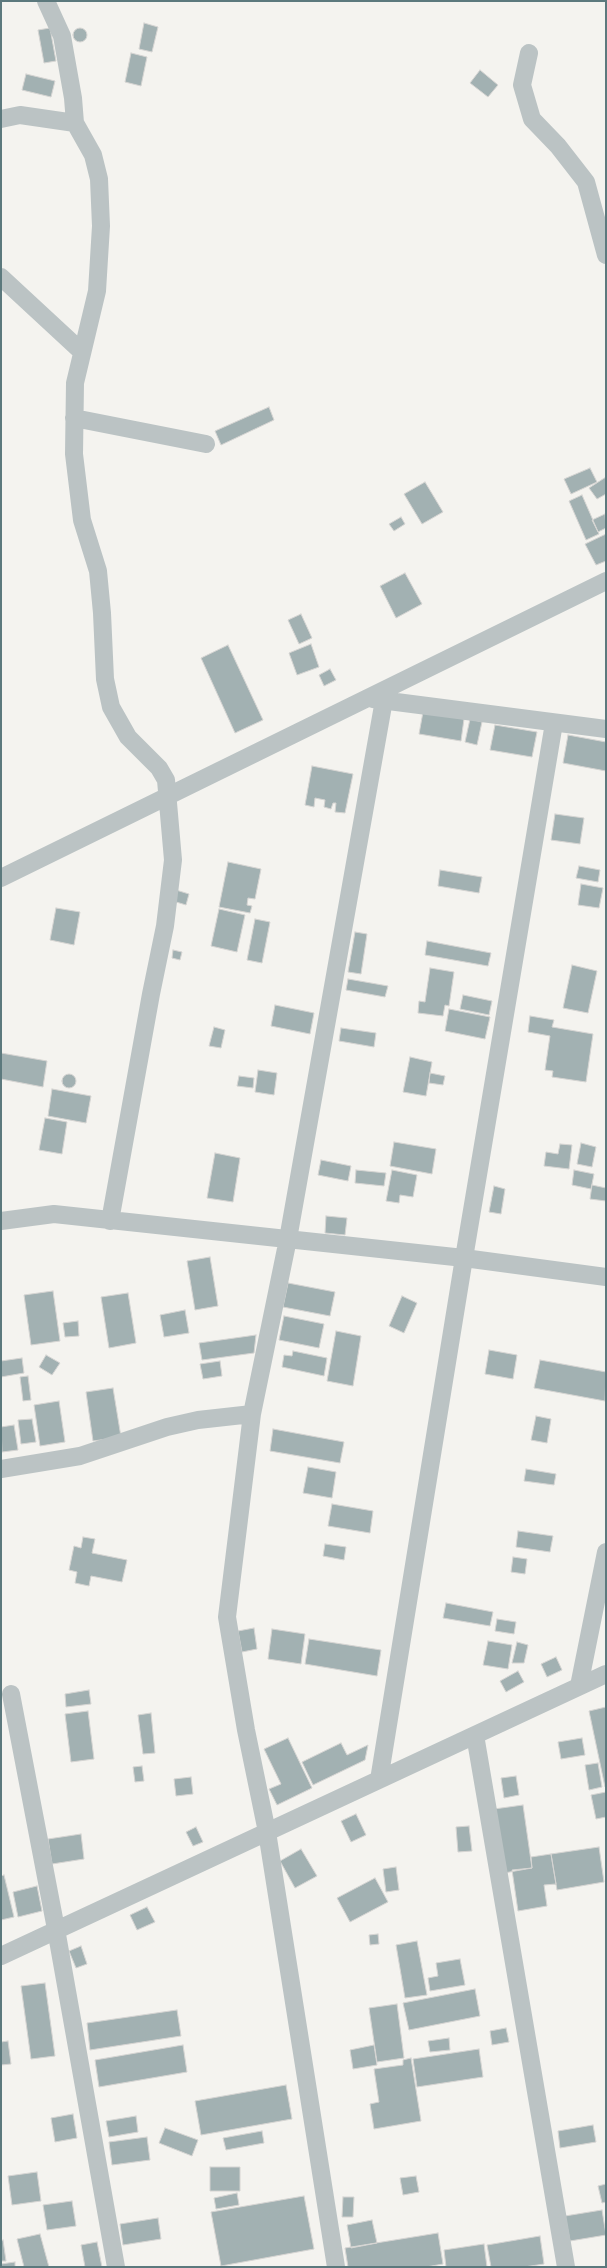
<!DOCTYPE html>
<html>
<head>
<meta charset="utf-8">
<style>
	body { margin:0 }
	#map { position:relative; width:607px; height:2268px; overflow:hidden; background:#f4f3ef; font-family:"Roboto Condensed",sans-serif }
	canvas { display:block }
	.frame { position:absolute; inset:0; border:2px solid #5c797d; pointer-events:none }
</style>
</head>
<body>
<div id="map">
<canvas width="607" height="2268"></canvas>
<div class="frame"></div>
</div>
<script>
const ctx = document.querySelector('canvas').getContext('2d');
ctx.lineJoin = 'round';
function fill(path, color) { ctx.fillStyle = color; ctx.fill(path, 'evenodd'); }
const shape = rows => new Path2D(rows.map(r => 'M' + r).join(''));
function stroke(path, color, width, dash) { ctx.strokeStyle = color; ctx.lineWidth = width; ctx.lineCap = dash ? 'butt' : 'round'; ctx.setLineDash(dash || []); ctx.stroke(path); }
const building = shape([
	[144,23,158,27,152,52,139,49,144,23],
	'73 35a7 7 0 1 1 14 0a7 7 0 1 1-14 0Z',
	[50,28,56,61,44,63,38,30,50,28],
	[131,53,147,57,141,86,125,82,131,53],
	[480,70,498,85,488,97,470,83,480,70],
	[26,74,55,81,51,97,22,90,26,74],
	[269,407,274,420,221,445,215,431,269,407],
	[590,468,597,482,571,494,564,479,590,468],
	[606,477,606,494,597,499,589,488,606,477],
	[425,482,443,512,422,524,404,494,425,482],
	[582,495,599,534,586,540,569,501,582,495],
	[605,514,606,528,598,532,592,520,605,514],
	[401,517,405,524,394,531,389,524,401,517],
	[606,534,606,561,596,565,585,544,606,534],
	[405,573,422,604,396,618,380,586,405,573],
	[301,614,312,638,299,644,288,620,301,614],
	[311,644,319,667,297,675,289,653,311,644],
	[228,645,263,720,235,733,201,658,228,645],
	[330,669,336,680,324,686,319,675,330,669],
	[423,712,464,719,461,741,419,734,423,712],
	[470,719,482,722,477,745,465,742,470,719],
	[495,725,537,732,532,757,490,750,495,725],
	[568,735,606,742,606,771,563,763,568,735],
	[312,766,353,774,345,813,335,812,336,803,333,803,331,809,324,807,325,800,315,798,314,807,305,805,312,766],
	[555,814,584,818,580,844,551,840,555,814],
	[228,862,261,869,255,899,248,898,247,905,252,906,250,913,219,907,228,862],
	[579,866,600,870,598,882,576,878,579,866],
	[440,870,482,877,479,893,438,886,440,870],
	[581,884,603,888,599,908,578,905,581,884],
	[176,890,189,894,186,905,173,901,176,890],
	[56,908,80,912,74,945,50,940,56,908],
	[219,909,245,915,237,952,211,946,219,909],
	[255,919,270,922,262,963,247,960,255,919],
	[355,932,367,934,361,974,348,972,355,932],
	[427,941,491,953,488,966,425,955,427,941],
	[173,950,182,952,180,960,172,958,173,950],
	[572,965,597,971,588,1013,563,1008,572,965],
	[430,968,454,972,449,1006,445,1005,443,1016,418,1013,419,1001,425,1002,430,968],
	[348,979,388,986,385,997,346,990,348,979],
	[463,995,492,1001,489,1015,460,1009,463,995],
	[275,1005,314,1013,310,1034,271,1026,275,1005],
	[449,1009,490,1017,485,1039,445,1031,449,1009],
	[530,1016,554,1020,552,1027,593,1034,586,1082,552,1077,553,1071,545,1070,550,1036,528,1032,530,1016],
	[214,1027,225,1030,221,1048,209,1046,214,1027],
	[341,1028,376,1033,374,1047,339,1041,341,1028],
	[1,1053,47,1061,43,1087,1,1079,1,1053],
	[410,1057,432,1062,426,1096,403,1092,410,1057],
	[258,1070,277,1073,274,1095,255,1092,258,1070],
	[430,1073,445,1076,443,1085,429,1083,430,1073],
	'62 1081a7 7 0 1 1 14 0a7 7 0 1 1-14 0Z',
	[239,1076,254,1078,253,1088,237,1086,239,1076],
	[52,1089,91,1096,86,1123,48,1116,52,1089],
	[45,1118,67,1122,62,1154,39,1150,45,1118],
	[394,1142,436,1149,432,1174,390,1166,394,1142],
	[581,1143,596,1147,592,1167,577,1164,581,1143],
	[560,1144,572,1145,569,1169,544,1166,546,1152,558,1154,560,1144],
	[215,1153,240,1158,233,1202,207,1198,215,1153],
	[321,1160,351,1166,348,1181,318,1175,321,1160],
	[356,1170,386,1173,384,1186,355,1183,356,1170],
	[392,1170,417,1175,413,1197,400,1195,399,1203,386,1201,392,1170],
	[574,1170,594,1174,591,1189,572,1185,574,1170],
	[592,1185,606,1188,606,1201,590,1199,592,1185],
	[494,1186,505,1189,501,1214,489,1212,494,1186],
	[326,1216,347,1218,345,1235,325,1233,326,1216],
	[210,1257,218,1306,195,1310,187,1261,210,1257],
	[288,1283,335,1292,330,1316,283,1307,288,1283],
	[53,1291,60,1341,31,1345,24,1295,53,1291],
	[128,1293,136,1343,109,1348,101,1297,128,1293],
	[402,1296,417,1303,404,1333,389,1326,402,1296],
	[185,1310,189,1333,164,1337,160,1315,185,1310],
	[284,1316,324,1324,319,1348,279,1340,284,1316],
	[78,1321,79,1336,65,1337,63,1323,78,1321],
	[336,1331,361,1336,353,1386,327,1381,336,1331],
	[256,1335,254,1353,202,1360,199,1343,256,1335],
	[489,1350,517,1355,513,1379,485,1374,489,1350],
	[293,1351,327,1358,324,1376,282,1367,284,1355,292,1356,293,1351],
	[46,1355,60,1363,52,1375,39,1367,46,1355],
	[22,1358,24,1373,1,1377,1,1361,22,1358],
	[540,1360,606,1372,605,1401,534,1388,540,1360],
	[220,1361,222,1376,203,1379,200,1364,220,1361],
	[28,1376,31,1400,23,1401,20,1377,28,1376],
	[113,1388,121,1437,93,1441,86,1392,113,1388],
	[59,1401,65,1442,40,1446,34,1405,59,1401],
	[536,1416,551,1419,547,1443,531,1440,536,1416],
	[32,1419,36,1442,21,1444,18,1420,32,1419],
	[14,1425,18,1450,2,1452,1,1427,14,1425],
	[273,1429,344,1442,340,1463,270,1451,273,1429],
	[308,1467,336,1472,332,1498,303,1493,308,1467],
	[526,1469,556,1474,554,1485,524,1481,526,1469],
	[332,1504,373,1511,370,1533,328,1526,332,1504],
	[518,1531,553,1536,550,1552,516,1547,518,1531],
	[83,1537,95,1539,92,1553,127,1560,122,1582,91,1576,89,1586,75,1583,77,1572,69,1570,74,1546,81,1548,83,1537],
	[325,1544,346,1547,344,1560,323,1556,325,1544],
	[513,1557,527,1559,525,1574,511,1572,513,1557],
	[446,1603,493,1612,490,1626,443,1618,446,1603],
	[497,1619,516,1622,514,1634,495,1631,497,1619],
	[254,1628,257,1649,242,1652,238,1631,254,1628],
	[272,1629,305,1634,301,1664,268,1659,272,1629],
	[309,1639,381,1650,377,1676,305,1664,309,1639],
	[488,1641,512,1645,508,1669,483,1665,488,1641],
	[517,1642,528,1645,524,1663,512,1663,517,1642],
	[556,1657,562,1670,547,1677,541,1664,556,1657],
	[518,1671,524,1682,506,1692,500,1681,518,1671],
	[89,1690,91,1704,66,1707,65,1694,89,1690],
	[606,1707,606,1787,605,1787,589,1711,606,1707],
	[88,1711,94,1759,71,1762,65,1714,88,1711],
	[151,1713,155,1753,143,1754,138,1715,151,1713],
	[288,1738,312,1788,277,1805,269,1789,281,1784,264,1749,288,1738],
	[582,1738,585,1755,561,1759,558,1742,582,1738],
	[341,1743,347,1755,368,1745,365,1760,313,1785,302,1762,341,1743],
	[598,1763,602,1787,589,1790,585,1765,598,1763],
	[142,1766,144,1781,135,1782,133,1767,142,1766],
	[516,1776,519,1795,504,1798,501,1778,516,1776],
	[191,1777,193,1794,176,1796,174,1779,191,1777],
	[606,1792,606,1817,596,1819,591,1795,606,1792],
	[523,1805,532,1868,504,1873,494,1809,523,1805],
	[356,1814,366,1835,351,1842,341,1821,356,1814],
	[469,1826,472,1851,458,1852,456,1827,469,1826],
	[196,1827,203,1842,193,1846,186,1832,196,1827],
	[81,1834,84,1859,52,1864,48,1839,81,1834],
	[599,1847,604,1882,557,1890,551,1854,599,1847],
	[301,1849,317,1876,295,1888,280,1861,301,1849],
	[551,1854,556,1884,544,1885,547,1906,518,1911,512,1870,532,1868,531,1857,551,1854],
	[396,1867,399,1890,386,1892,383,1869,396,1867],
	[4,1875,14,1917,1,1920,1,1876,4,1875],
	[375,1878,388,1902,350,1922,337,1898,375,1878],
	[37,1886,42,1911,18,1917,13,1892,37,1886],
	[147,1907,155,1922,137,1930,130,1915,147,1907],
	[378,1934,379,1944,370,1945,369,1935,378,1934],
	[417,1941,427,1995,405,1998,396,1945,417,1941],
	[81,1946,87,1964,76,1968,69,1951,81,1946],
	[460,1959,465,1985,430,1991,428,1978,438,1976,436,1963,460,1959],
	[45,1983,55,2056,31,2059,21,1986,45,1983],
	[475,1989,480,2016,409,2030,403,2003,475,1989],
	[397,2004,404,2058,377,2062,369,2008,397,2004],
	[177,2010,181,2036,90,2050,87,2023,177,2010],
	[506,2028,509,2042,492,2045,490,2031,506,2028],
	[449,2038,450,2050,430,2052,428,2041,449,2038],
	[8,2041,11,2064,1,2065,1,2042,8,2041],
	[183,2045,187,2072,99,2087,95,2060,183,2045],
	[374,2045,377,2065,353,2069,350,2050,374,2045],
	[479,2049,483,2077,417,2087,413,2059,479,2049],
	[411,2058,421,2121,374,2129,370,2104,379,2102,374,2069,403,2065,403,2060,411,2058],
	[286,2085,292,2119,201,2135,195,2101,286,2085],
	[73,2114,77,2138,55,2142,51,2118,73,2114],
	[136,2116,138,2132,109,2137,106,2121,136,2116],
	[593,2125,596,2142,560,2148,558,2131,593,2125],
	[165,2128,198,2140,192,2156,159,2143,165,2128],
	[262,2131,264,2143,226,2150,223,2138,262,2131],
	[147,2137,150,2160,112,2165,109,2142,147,2137],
	[210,2167,240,2167,240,2191,210,2191,210,2167],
	[37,2172,41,2201,12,2205,8,2176,37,2172],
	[416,2176,419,2192,403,2195,400,2178,416,2176],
	[606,2184,606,2202,602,2203,598,2186,606,2184],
	[237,2193,239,2205,216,2209,214,2198,237,2193],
	[304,2196,314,2249,221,2266,211,2212,304,2196],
	[343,2197,354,2197,353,2217,342,2217,343,2197],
	[72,2201,76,2226,47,2230,43,2205,72,2201],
	[602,2210,606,2235,570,2241,565,2216,602,2210],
	[158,2218,161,2239,123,2245,120,2224,158,2218],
	[372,2220,377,2243,351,2248,347,2225,372,2220],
	[438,2233,443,2264,426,2267,348,2267,345,2248,438,2233],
	[40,2234,49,2267,24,2267,17,2239,40,2234],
	[540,2236,544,2264,524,2267,491,2267,487,2245,540,2236],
	[3,2240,6,2261,1,2261,1,2241,3,2240],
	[97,2242,102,2267,85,2267,81,2245,97,2242],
	[484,2244,487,2267,446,2267,444,2250,484,2244],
	[15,2262,15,2267,1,2267,1,2264,15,2262]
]);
fill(building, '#a2b1b2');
stroke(building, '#d5d4d2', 1);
stroke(shape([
	[46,1,62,36,73,98,75,123,93,155,99,179,101,226,97,291,75,383,74,454,82,520,98,571,102,613,105,679,111,707,128,737,159,768,166,780,173,860,165,926,151,994,110,1221],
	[529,53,522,85,532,119,558,146,586,182,606,255],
	[1,119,20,115,75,123],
	[1,277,82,352],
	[74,418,206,444],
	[373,699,606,729],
	[1,878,606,581],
	[1,1221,54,1214,464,1258,606,1277],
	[1,1469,80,1456,167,1427,198,1420,252,1414],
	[579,1686,606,1552],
	[11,1694,56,1929,116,2267],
	[475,1735,566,2267],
	[379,1780,464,1258,554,723],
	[1,1956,606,1674],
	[336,2267,267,1832,246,1730,227,1617,252,1414,288,1239,384,700]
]), '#bbc3c4', 18);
</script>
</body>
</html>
